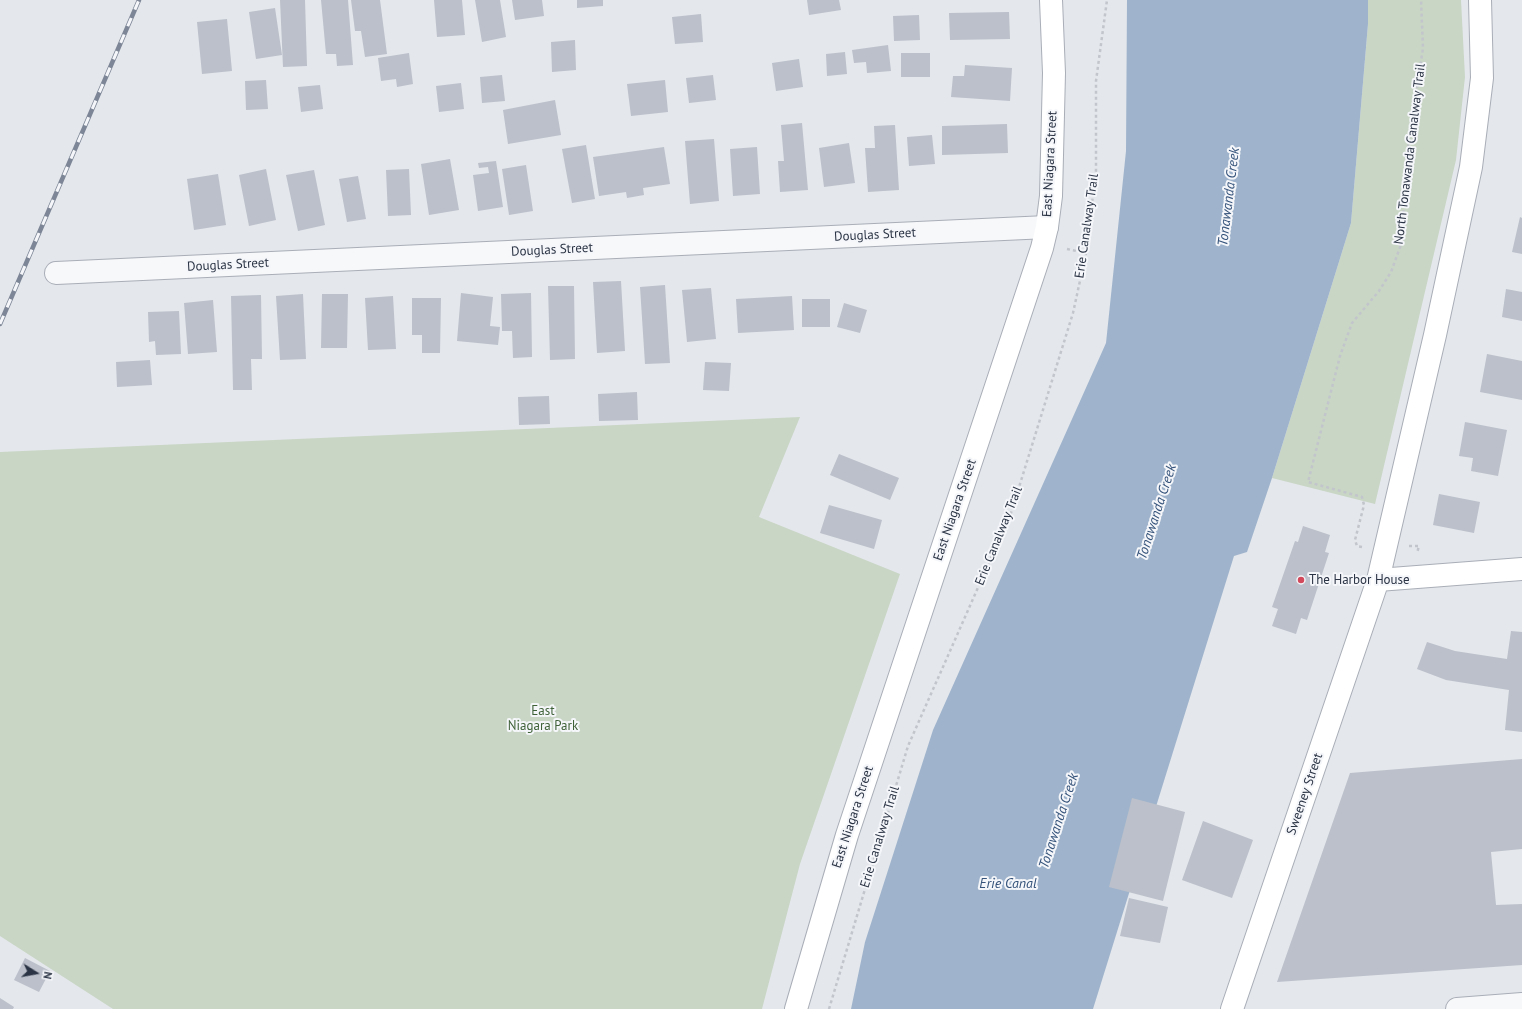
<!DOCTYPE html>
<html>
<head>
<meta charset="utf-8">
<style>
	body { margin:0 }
	#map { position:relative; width:1522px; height:1009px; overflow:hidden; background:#e4e7ec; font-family:"PT Sans",sans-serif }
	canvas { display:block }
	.north { position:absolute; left:16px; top:953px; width:40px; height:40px; -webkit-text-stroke:3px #f4f6f9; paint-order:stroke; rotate:101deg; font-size:11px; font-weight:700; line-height:16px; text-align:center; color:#2b3445 }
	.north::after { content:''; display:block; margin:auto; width:14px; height:18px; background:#2b3445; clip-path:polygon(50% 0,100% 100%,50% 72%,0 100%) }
</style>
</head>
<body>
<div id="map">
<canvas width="1522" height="1009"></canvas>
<div class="north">N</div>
</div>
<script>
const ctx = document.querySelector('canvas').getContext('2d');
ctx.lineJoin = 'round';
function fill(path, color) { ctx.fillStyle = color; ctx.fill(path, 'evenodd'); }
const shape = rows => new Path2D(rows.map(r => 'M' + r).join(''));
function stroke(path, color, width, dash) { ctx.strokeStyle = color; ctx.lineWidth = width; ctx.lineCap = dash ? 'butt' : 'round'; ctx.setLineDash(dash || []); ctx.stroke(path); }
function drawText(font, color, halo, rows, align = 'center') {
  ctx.font = font + ' "PT Sans",sans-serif'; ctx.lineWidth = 4; ctx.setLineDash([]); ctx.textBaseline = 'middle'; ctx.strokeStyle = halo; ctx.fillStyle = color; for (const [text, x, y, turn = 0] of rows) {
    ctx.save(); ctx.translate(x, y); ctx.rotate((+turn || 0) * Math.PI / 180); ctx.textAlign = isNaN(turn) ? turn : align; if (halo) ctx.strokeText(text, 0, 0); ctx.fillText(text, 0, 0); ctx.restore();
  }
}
fill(shape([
	[1368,0,1461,0,1465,77,1456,160,1375,504,1272,478,1351,223,1368,24],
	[800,417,759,517,900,574,800,864,762,1009,113,1009,0,936,0,452]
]), '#c9d6c5');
fill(shape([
	[1127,0,1368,0,1368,24,1351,223,1272,478,1247,552,1234,556,1093,1009,851,1009,865,942,933,730,1106,343,1126,151]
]), '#9fb4cc');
fill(shape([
	[280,0,305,0,307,66,283,67],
	[321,0,348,0,353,65,337,66,336,54,326,54],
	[351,0,380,0,387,54,365,57,361,31,355,31],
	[434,0,462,0,465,35,437,37],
	[475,0,500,0,506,37,482,42],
	[512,0,542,0,544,16,515,20],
	[577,0,603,0,603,6,577,8],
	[807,0,839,0,841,10,809,15],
	[275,8,282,55,256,59,249,12],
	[1009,12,1010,39,950,40,949,13],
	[701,14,703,42,675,44,672,17],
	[919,15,920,40,894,41,893,16],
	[227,19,232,71,202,74,197,22],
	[575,40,576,70,552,72,551,42],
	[888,45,891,71,867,73,866,62,854,63,852,50],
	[845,52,847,74,827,76,826,54],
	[409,53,413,84,397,87,396,79,381,81,378,58],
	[901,53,930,53,930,77,901,77],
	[799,59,803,87,776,91,772,63],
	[965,65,1012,68,1010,101,951,97,953,76,964,76],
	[502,75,505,101,482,103,480,77],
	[713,75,716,100,689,103,686,78],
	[266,80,268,109,246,110,245,81],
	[665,80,668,112,631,116,627,84],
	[461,83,464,109,439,112,436,86],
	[320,85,323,109,301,112,298,87],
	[555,100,561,135,508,144,503,110],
	[802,123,808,190,780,192,778,161,784,161,781,125],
	[1007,124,1008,153,942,155,942,126],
	[895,125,899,190,868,192,865,148,875,148,874,126],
	[932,135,935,164,909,166,907,137],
	[714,139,719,201,690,204,685,141],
	[849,143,855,183,824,187,819,148],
	[586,145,595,199,572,203,562,149],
	[664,147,670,184,643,188,644,195,627,198,626,192,599,196,593,157],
	[757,147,760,194,733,196,730,149],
	[450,159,459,210,429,215,421,164],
	[496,161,503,207,478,211,473,175,489,173,488,167,479,168,478,163],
	[526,165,533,211,509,215,502,169],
	[266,169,276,220,249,226,239,175],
	[409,169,411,215,388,216,386,170],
	[314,170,325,225,298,231,286,175],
	[218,174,226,225,194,230,187,179],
	[358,176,366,219,347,222,339,179],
	[1520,217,1522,218,1522,254,1512,252],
	[621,281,625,351,597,353,593,282],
	[665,285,670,363,645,364,640,287],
	[548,286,574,286,575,359,550,360],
	[711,288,716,339,687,342,682,290],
	[1506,289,1522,292,1522,321,1502,317],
	[461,293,493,297,490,326,500,327,498,345,457,341],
	[531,293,532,357,513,358,512,331,502,331,501,294],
	[303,294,306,359,280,360,276,296],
	[322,294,348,294,347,348,321,348],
	[261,295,262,359,251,359,252,390,233,390,231,296],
	[393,296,396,349,368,350,365,298],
	[792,296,794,330,738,333,736,299],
	[412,298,441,298,440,353,422,353,422,335,412,335],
	[802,299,830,299,830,327,802,327],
	[213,300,217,352,188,354,184,303],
	[844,303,867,310,860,333,837,327],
	[179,311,181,354,156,355,155,341,149,342,148,312],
	[1487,354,1522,361,1522,400,1480,392],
	[150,360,152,385,117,387,116,362],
	[705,362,731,363,729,391,703,390],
	[637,392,638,420,599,421,598,394],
	[549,396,550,424,519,425,518,397],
	[1465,422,1507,430,1498,476,1471,471,1473,458,1459,456],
	[839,454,899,478,890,500,830,475],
	[1439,494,1480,502,1474,533,1433,525],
	[829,505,882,520,874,549,820,533],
	[1303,526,1330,535,1325,552,1329,553,1307,620,1301,618,1296,634,1272,626,1278,609,1272,607,1295,541,1298,542],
	[1511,631,1522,632,1522,732,1505,730,1509,690,1446,680,1417,669,1427,642,1455,651,1507,659],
	[1522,759,1522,849,1491,852,1496,905,1522,904,1522,965,1277,982,1350,773],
	[1132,798,1185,812,1163,901,1109,887],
	[1203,821,1253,840,1232,898,1182,880],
	[1129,898,1168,907,1160,943,1120,936],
	[25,958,50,971,39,992,14,980],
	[0,998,14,1007,13,1009,0,1009]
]), '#bbc0ca');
const street = shape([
	[56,273,1047,227],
	[1457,1009,1522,1004]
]);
const secondary = shape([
	[1378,580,1522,569],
	[796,1009,847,835,1042,248,1047,227,1051,196,1054,73,1051,0],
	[1232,1009,1378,580,1435,335,1471,167,1482,78,1480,0]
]);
stroke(street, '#a9aeb7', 24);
stroke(secondary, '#a9aeb7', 24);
stroke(shape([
	[1067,249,1086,253],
	[1409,546,1419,546,1417,553],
	[1362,547,1357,546,1355,540,1364,505,1362,497,1308,482,1340,356,1352,323,1379,291,1391,272,1402,242,1406,161,1423,48,1421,0],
	[829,1009,908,746,1011,513,1073,313,1086,253,1096,170,1096,81,1107,0]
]), '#c2c5cb', 2.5, [3, 3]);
stroke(street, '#f7f8fa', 22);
stroke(secondary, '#fff', 22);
const rail = shape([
	[0,324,139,0]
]);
stroke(rail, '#7d8696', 4.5);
stroke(rail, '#f4f6f9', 3, [9]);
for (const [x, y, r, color] of [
	[1301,580,4,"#d1495b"]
]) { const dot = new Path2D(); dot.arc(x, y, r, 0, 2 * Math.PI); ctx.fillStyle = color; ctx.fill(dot); stroke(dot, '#f4f6f9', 1.5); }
drawText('13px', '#2b3445', '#f4f6f9', [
	["North Tonawanda Canalway Trail",1410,154,-83],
	["East Niagara Street",1050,164,-87],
	["Erie Canalway Trail",1087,226,-82],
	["Douglas Street",875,235,-3],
	["Douglas Street",552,250,-3],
	["Douglas Street",228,265,-3],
	["East Niagara Street",955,510,-71],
	["Erie Canalway Trail",999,536,-68],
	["Sweeney Street",1305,794,-71],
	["East Niagara Street",853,817,-72],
	["Erie Canalway Trail",880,837,-73]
]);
drawText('13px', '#2b3445', '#f4f6f9', [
	["The Harbor House",1309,580]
], 'left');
drawText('13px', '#3f6138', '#f4f6f9', [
	["East",543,711],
	["Niagara Park",543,726]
]);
drawText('italic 14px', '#34527a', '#f4f6f9', [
	["Tonawanda Creek",1229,197,-83],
	["Tonawanda Creek",1157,512,-72],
	["Tonawanda Creek",1059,821,-72],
	["Erie Canal",1008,884]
]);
</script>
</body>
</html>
